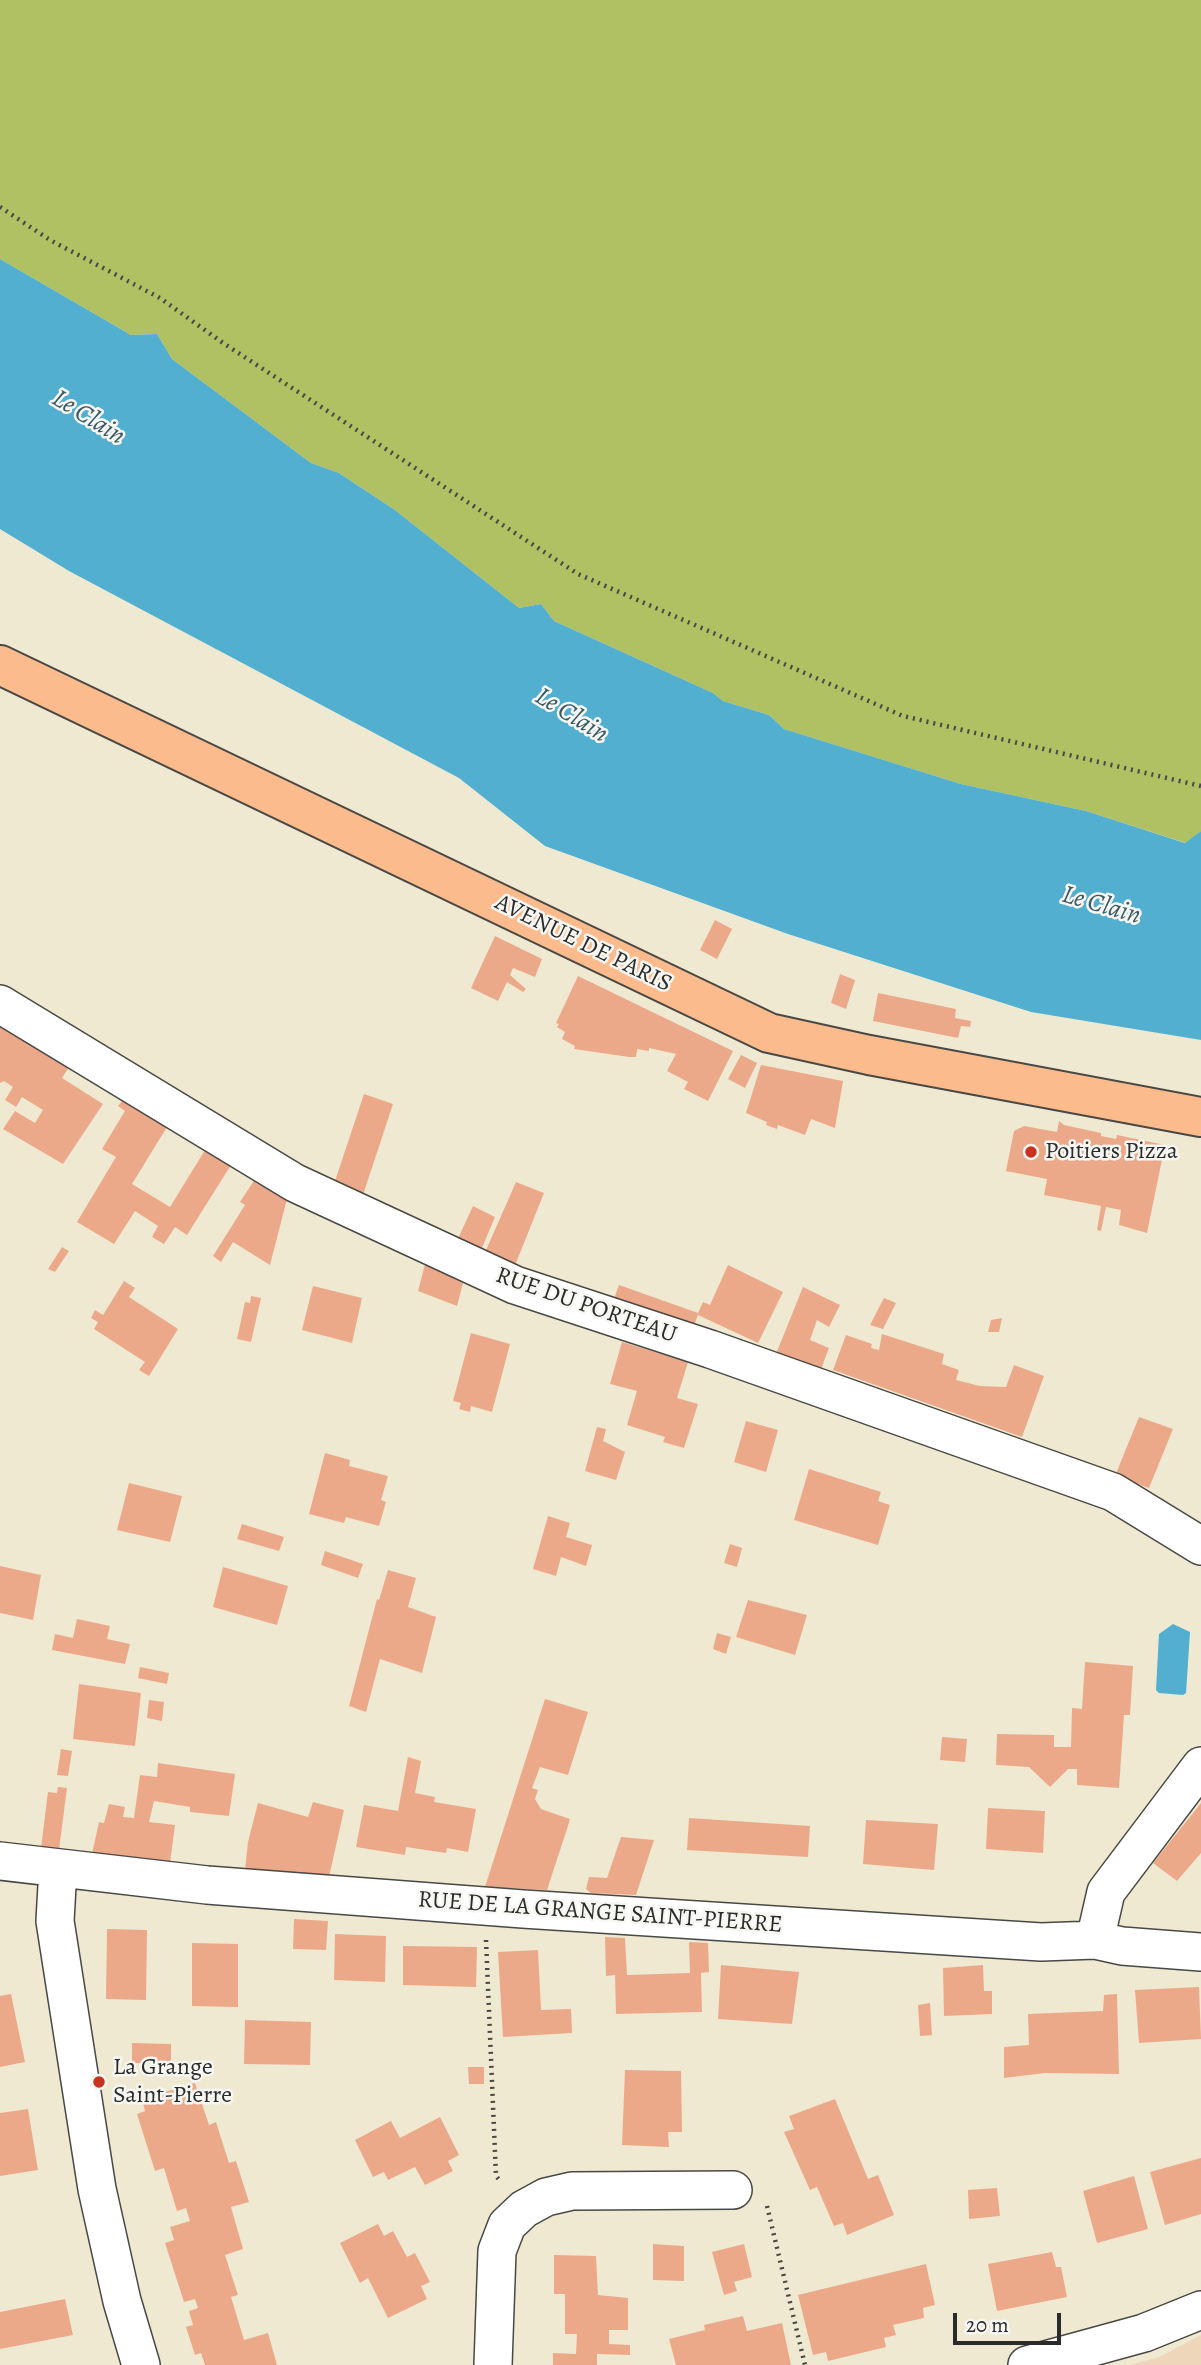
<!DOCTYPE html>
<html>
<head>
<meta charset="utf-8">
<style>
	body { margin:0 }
	#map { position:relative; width:1201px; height:2365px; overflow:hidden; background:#efe9d2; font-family:Alegreya,serif }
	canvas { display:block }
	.scale { position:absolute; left:953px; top:2313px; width:108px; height:32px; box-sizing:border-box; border:4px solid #2b2b2b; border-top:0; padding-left:9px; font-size:21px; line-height:24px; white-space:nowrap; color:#2b2b2b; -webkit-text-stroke:5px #f6f6f2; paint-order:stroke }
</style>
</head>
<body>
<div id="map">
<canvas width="1201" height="2365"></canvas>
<div class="scale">20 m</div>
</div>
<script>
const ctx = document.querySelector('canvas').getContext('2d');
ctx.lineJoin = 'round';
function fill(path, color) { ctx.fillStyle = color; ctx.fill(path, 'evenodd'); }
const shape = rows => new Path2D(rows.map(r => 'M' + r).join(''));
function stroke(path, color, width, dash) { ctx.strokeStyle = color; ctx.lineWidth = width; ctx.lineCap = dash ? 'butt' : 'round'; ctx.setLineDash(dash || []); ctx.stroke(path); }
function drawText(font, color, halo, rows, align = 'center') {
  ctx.font = font + ' Alegreya,serif'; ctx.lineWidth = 5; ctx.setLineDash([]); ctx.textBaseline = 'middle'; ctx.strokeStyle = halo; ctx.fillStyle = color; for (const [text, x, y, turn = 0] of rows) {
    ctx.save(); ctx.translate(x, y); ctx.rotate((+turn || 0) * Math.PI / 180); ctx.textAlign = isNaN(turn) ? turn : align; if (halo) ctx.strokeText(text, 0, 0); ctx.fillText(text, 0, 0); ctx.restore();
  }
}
fill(shape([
	[1201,2335,1201,2365,1130,2365,1159,2357]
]), '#eed6bb');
fill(shape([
	[0,0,1201,0,1201,831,1186,843,1086,811,961,784,784,729,769,715,723,701,713,693,554,621,541,604,519,608,395,510,339,473,311,463,172,359,157,334,131,335,0,259]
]), '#b0c164');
fill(shape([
	[0,259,131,335,157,334,172,359,311,463,339,473,395,510,519,608,541,604,554,621,713,693,723,701,769,715,784,729,961,784,1086,811,1185,843,1201,831,1201,1040,1031,1012,788,934,545,846,459,778,69,571,0,529],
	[1173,1624,1190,1632,1186,1693,1183,1695,1159,1693,1156,1690,1159,1634]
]), '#52afd0');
fill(shape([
	[715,920,732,929,717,959,700,950],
	[495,936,542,959,535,977,513,968,510,975,526,989,523,992,507,982,498,1001,471,988],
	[840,974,855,980,846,1009,831,1003],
	[578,976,733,1051,708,1101,684,1089,688,1082,667,1071,676,1054,649,1048,649,1051,637,1049,636,1057,629,1057,574,1049,575,1046,562,1039,565,1032,557,1027,559,1024,556,1023],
	[878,993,956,1009,955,1018,971,1021,970,1027,961,1026,958,1038,873,1021],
	[0,1023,69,1067,62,1078,103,1104,63,1164,3,1129,15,1111,35,1123,43,1110,22,1097,16,1107,5,1100,13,1087,4,1081,0,1083],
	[741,1055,757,1063,745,1088,728,1079],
	[761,1065,843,1081,835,1128,811,1119,805,1135,778,1125,777,1129,766,1125,767,1122,746,1113],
	[364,1094,393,1104,362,1198,334,1184],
	[123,1100,167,1127,132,1184,170,1207,205,1150,231,1165,187,1235,175,1227,164,1244,152,1237,158,1226,135,1211,114,1244,77,1222,116,1157,102,1149,125,1111,118,1106],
	[1059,1121,1064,1125,1101,1133,1101,1136,1116,1139,1117,1135,1165,1145,1147,1233,1119,1225,1121,1210,1106,1207,1101,1231,1097,1230,1101,1206,1044,1195,1047,1179,1006,1171,1014,1131,1024,1126,1057,1132],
	[255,1179,287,1199,270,1265,233,1242,221,1262,213,1256,245,1205,240,1202],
	[516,1182,544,1193,514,1268,483,1257],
	[473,1206,495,1217,479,1255,456,1243],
	[62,1247,69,1251,55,1272,48,1269],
	[425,1264,463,1283,457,1306,418,1291],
	[728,1265,783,1292,758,1343,698,1315,692,1331,611,1307,619,1285,698,1313,703,1302,710,1305],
	[124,1281,135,1288,129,1297,178,1329,149,1376,139,1370,145,1362,94,1329,98,1322,91,1318,95,1310,103,1315],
	[313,1286,362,1298,352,1343,302,1330],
	[803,1287,840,1305,829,1327,817,1320,810,1340,829,1348,821,1369,776,1354],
	[251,1296,261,1298,251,1342,237,1339,245,1302,250,1303],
	[884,1298,896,1303,883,1329,870,1325],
	[1002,1318,999,1332,988,1332,991,1320],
	[471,1333,510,1344,492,1412,471,1406,470,1412,459,1409,461,1403,453,1401],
	[882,1334,944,1354,942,1364,959,1370,956,1380,980,1386,1006,1387,1014,1365,1044,1376,1022,1437,833,1370,846,1335,872,1344,871,1348,879,1350],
	[622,1342,688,1362,677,1398,698,1404,684,1448,663,1442,665,1437,627,1425,637,1391,610,1384],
	[1139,1417,1173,1429,1149,1488,1115,1476],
	[746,1421,778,1430,766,1472,734,1462],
	[597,1427,606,1429,603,1441,625,1452,616,1480,585,1471],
	[325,1453,350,1460,349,1466,388,1476,381,1500,386,1502,379,1526,346,1517,344,1523,309,1514],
	[809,1469,881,1492,878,1501,890,1505,878,1545,794,1520],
	[129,1483,182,1496,170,1542,117,1530],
	[548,1516,570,1523,566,1537,592,1545,586,1566,561,1557,556,1576,533,1569],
	[242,1524,284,1537,279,1551,237,1539],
	[730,1544,742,1548,737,1567,724,1563],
	[325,1551,363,1564,358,1578,321,1565],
	[0,1566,41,1575,33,1620,0,1613],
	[223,1567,288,1586,277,1625,213,1607],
	[388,1570,416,1578,408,1607,436,1617,422,1673,380,1659,366,1712,349,1706,377,1599,379,1600],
	[748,1600,807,1615,795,1655,736,1637],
	[77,1619,110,1626,107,1639,130,1644,125,1664,52,1650,55,1634,73,1638],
	[717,1633,731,1637,726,1654,713,1649],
	[1085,1662,1133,1666,1130,1715,1124,1715,1119,1788,1077,1785,1077,1769,1068,1769,1050,1787,1029,1767,996,1765,997,1734,1054,1735,1054,1747,1071,1747,1072,1708,1082,1709],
	[140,1667,169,1673,167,1684,138,1678],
	[79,1684,141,1693,135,1746,73,1739],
	[545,1699,588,1712,568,1775,540,1767,532,1788,538,1790,535,1799,541,1809,570,1819,567,1829,547,1890,485,1887],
	[149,1700,164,1702,162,1721,147,1718],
	[942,1737,967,1739,965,1762,940,1760],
	[61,1749,72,1751,68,1776,57,1775],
	[408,1757,421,1761,415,1793,435,1797,434,1802,476,1809,468,1852,447,1848,446,1853,406,1847,405,1855,356,1847,364,1805,398,1811],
	[158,1763,235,1774,229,1816,190,1812,190,1807,154,1801,149,1822,175,1825,170,1863,92,1854,99,1822,104,1823,109,1804,125,1807,123,1817,134,1818,140,1775,157,1777],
	[58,1787,67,1788,59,1850,41,1848,48,1792,57,1793],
	[313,1802,344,1810,329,1877,245,1870,248,1842,258,1803,308,1817],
	[1201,1803,1201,1853,1177,1881,1153,1863],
	[988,1808,1045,1811,1043,1853,986,1849],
	[689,1818,810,1826,808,1857,687,1850],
	[866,1820,938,1824,934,1870,863,1864],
	[621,1837,654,1840,636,1895,591,1893,586,1889,589,1877,607,1878],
	[294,1919,328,1921,326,1950,293,1949],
	[107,1929,147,1930,146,2000,106,1999],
	[335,1934,386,1936,385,1982,334,1980],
	[605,1937,625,1938,627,1975,690,1973,689,1942,708,1943,709,1972,701,1973,702,2012,616,2014,615,1975,606,1976],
	[192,1943,238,1944,238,2007,192,2006],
	[403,1946,477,1947,476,1987,403,1985],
	[538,1950,541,2010,571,2009,572,2033,503,2037,498,1952],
	[721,1965,799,1972,792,2024,718,2019],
	[983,1965,984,1991,992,1991,992,2014,944,2016,943,1968],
	[1199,1987,1201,2039,1139,2043,1135,1990],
	[11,1994,25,2062,0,2067,0,1996],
	[1117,1994,1119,2074,1045,2073,1004,2078,1004,2047,1029,2045,1028,2014,1103,2011,1104,1995],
	[930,2003,932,2035,920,2036,918,2005],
	[245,2020,311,2022,310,2065,244,2064],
	[132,2043,171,2044,171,2063,132,2063],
	[468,2067,484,2067,484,2084,469,2084],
	[625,2070,681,2071,682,2132,668,2132,669,2147,622,2145],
	[195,2083,209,2125,216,2122,229,2163,236,2161,249,2202,231,2207,243,2249,225,2255,238,2295,231,2297,244,2340,268,2333,277,2365,205,2365,201,2353,195,2355,186,2327,193,2325,189,2311,198,2308,195,2299,184,2302,165,2243,174,2240,170,2227,190,2221,186,2208,177,2211,164,2168,155,2171,137,2114,145,2111,142,2099],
	[835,2099,868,2179,878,2175,894,2215,847,2235,843,2223,834,2226,817,2187,810,2190,784,2132,794,2129,789,2116],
	[28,2109,38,2170,0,2176,0,2113],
	[440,2117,459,2155,448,2161,453,2171,425,2185,415,2167,388,2180,384,2172,373,2177,355,2140,391,2121,400,2138],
	[1201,2158,1201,2214,1165,2225,1150,2172],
	[1134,2176,1148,2229,1097,2243,1083,2191],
	[997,2188,1000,2216,969,2219,968,2190],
	[378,2224,384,2236,393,2231,407,2257,415,2253,430,2282,421,2286,427,2299,388,2318,368,2278,360,2283,340,2243],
	[653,2244,684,2246,684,2281,653,2280],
	[744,2244,752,2277,734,2282,737,2291,724,2295,712,2252],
	[1052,2252,1056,2267,1061,2267,1067,2297,997,2311,988,2264],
	[554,2255,596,2256,598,2295,628,2298,628,2330,609,2330,609,2344,630,2345,630,2355,597,2354,597,2365,553,2365,553,2353,576,2354,577,2334,565,2334,565,2294,554,2294],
	[926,2264,935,2305,923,2308,924,2318,893,2325,896,2335,884,2338,886,2347,828,2361,826,2352,813,2355,798,2295],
	[65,2299,73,2335,0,2349,0,2312],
	[743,2316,747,2331,782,2323,791,2365,676,2365,669,2339,705,2330,704,2325]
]), '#eca98a');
const minor = shape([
	[0,1004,295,1183,515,1285,710,1349,1113,1492,1201,1546],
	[0,1861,207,1885,523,1909,1041,1942,1095,1940,1122,1946,1201,1952],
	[58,1868,55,1921,97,2189,122,2301,141,2365],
	[1095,1940,1106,1892,1201,1766],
	[493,2365,497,2251,507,2225,524,2209,546,2197,572,2191,733,2190],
	[1027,2365,1144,2333,1201,2310]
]);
const major = shape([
	[0,665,769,1033,869,1055,1201,1117]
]);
stroke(minor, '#484844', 40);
stroke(major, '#484844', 42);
stroke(shape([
	[0,207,50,240,160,298,223,343,578,574,903,716,1201,786],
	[486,1940,496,2176,501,2182],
	[767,2206,805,2365]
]), '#484844', 4.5, [2, 5]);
stroke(minor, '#fff', 37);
stroke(major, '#fbbb8c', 38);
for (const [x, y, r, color] of [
	[1031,1152,7,"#c8321e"],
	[99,2082,7,"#c8321e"]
]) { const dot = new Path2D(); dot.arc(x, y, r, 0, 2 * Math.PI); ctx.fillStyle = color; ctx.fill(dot); stroke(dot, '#f6f6f2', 2.5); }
drawText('24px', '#2b2b2b', '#f6f6f2', [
	["AVENUE DE PARIS",583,944,26],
	["RUE DU PORTEAU",586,1306,19],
	["RUE DE LA GRANGE SAINT-PIERRE",600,1913,4]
]);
drawText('24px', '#2b2b2b', '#f6f6f2', [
	["Poitiers Pizza",1045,1152],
	["La Grange",113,2068],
	["Saint-Pierre",113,2096]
], 'left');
drawText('italic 26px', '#395965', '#f6f6f2', [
	["Le Clain",88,418,32],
	["Le Clain",571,716,32],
	["Le Clain",1101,906,16]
]);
</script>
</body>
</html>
